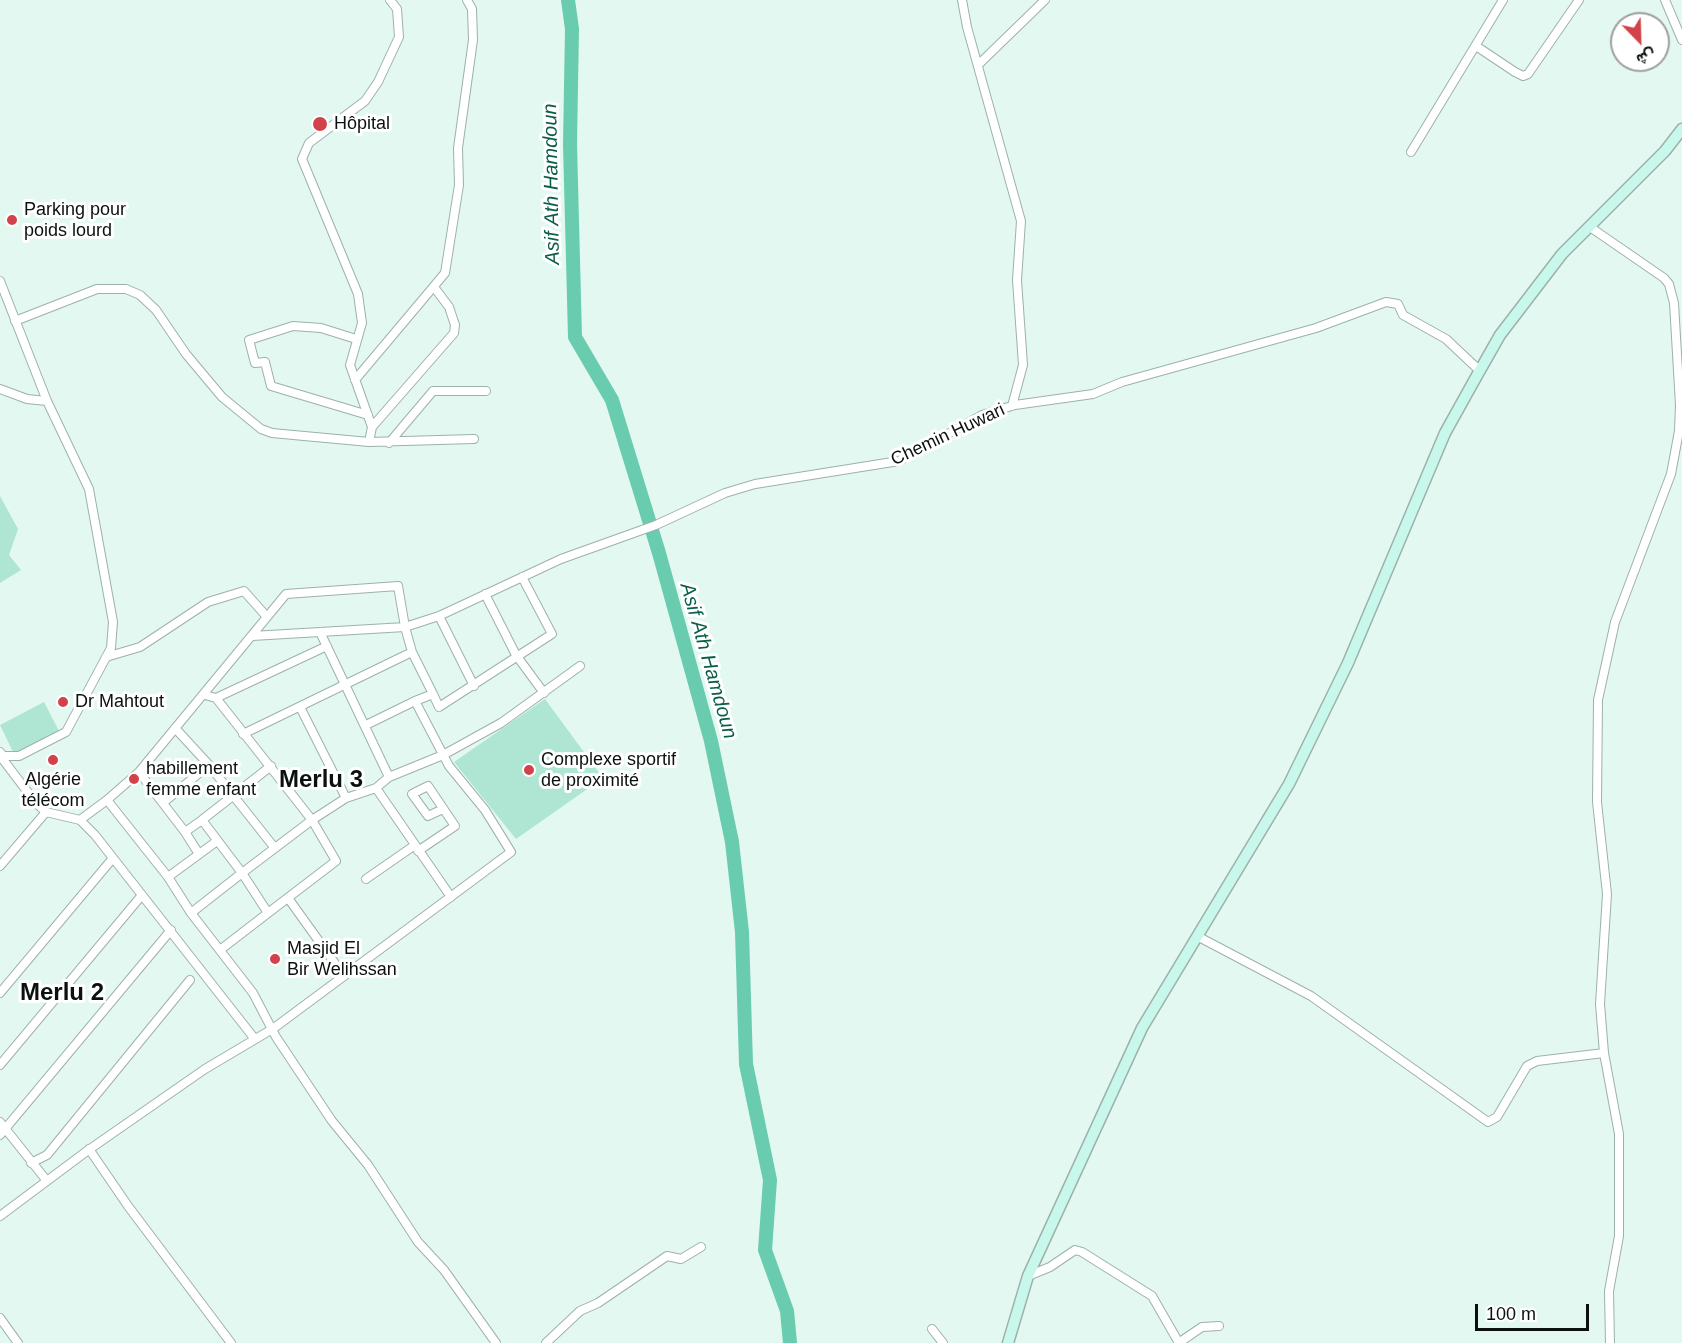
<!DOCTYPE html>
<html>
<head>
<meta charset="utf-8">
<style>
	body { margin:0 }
	#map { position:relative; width:1682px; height:1343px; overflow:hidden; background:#e3f8f0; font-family:Helvetica,Vazirmatn,sans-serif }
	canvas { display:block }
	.north { position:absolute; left:1610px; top:12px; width:60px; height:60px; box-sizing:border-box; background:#fff; border:2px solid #9da09f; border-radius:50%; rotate:157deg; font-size:16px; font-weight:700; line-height:24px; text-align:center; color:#0a110f }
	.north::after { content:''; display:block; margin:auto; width:21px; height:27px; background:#d2424a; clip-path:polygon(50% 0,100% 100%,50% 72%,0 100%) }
	.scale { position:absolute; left:1475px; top:1304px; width:114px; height:27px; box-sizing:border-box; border:3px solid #0a110f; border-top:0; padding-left:8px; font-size:18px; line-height:21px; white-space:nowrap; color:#0a110f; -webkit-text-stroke:4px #fff; paint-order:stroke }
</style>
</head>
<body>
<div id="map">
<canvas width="1682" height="1343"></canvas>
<div class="north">ش</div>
<div class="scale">100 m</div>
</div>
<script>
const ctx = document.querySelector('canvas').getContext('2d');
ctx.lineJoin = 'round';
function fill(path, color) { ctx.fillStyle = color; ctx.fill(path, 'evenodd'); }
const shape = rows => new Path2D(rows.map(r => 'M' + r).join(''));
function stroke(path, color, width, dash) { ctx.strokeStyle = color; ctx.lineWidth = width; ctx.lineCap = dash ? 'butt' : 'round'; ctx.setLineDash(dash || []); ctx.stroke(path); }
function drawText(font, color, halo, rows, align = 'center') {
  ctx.font = font + ' Helvetica,sans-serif'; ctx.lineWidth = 6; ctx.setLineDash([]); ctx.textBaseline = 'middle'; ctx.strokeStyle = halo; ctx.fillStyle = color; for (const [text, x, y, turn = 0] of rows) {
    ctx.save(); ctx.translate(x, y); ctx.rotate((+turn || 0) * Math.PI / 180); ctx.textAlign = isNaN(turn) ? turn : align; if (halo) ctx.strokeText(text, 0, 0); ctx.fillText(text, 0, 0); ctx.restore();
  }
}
fill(shape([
	[0,496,18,529,9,555,21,570,0,583],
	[545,699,603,778,516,839,454,762],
	[44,702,59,731,14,754,0,725]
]), '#aee6d3');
stroke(shape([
	[568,0,572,29,570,144,575,337,612,400,659,553,711,741,732,842,742,932,746,1064,770,1180,765,1250,787,1311,790,1343]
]), '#69ccae', 14);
const street = shape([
	[962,0,967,27,1021,221,1017,280,1023,365,1012,406],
	[1665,0,1682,40],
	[1476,46,1515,72,1523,76,1528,74,1579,0],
	[978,65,1045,0],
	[1411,152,1503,0],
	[1590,227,1664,278,1669,284,1674,303,1680,405,1679,431,1671,474,1615,622,1598,700,1597,802,1607,894,1600,1004,1604,1053,1619,1134,1619,1236,1609,1291,1610,1343],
	[0,281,47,401,89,489,113,622,111,648,66,732,19,756,3,756,0,752],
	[15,321,97,289,126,289,140,295,156,310,186,354,222,397,261,429,272,433,369,442,474,439],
	[356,339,321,328,293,326,249,340,255,363,265,362,271,386,368,415],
	[355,380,445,273,459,185,458,148,473,40,472,9,467,0],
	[0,389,27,399,47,401],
	[372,427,350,365,362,323,358,294,302,159,309,143,365,101,378,82,399,37,397,9,390,0],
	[369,442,372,427,454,333,455,325,449,307,434,287],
	[389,443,433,391,486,391],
	[485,594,516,655,544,693],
	[439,616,474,686],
	[320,632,389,777],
	[106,657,140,647,208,602,244,591,267,617],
	[433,694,412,652,405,627,439,616,561,559,656,525,725,493,755,484,899,461,982,415,1015,405,1093,394,1122,382,1316,328,1386,302,1398,304,1403,315,1446,339,1480,371],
	[205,695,216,698,312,820,346,798,376,788,451,897],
	[216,698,327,646],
	[415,701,433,694,439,707,552,634,522,577],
	[300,707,346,798],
	[175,728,209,765,274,847],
	[243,734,412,652],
	[1,757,36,803,46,812,80,820,95,835,254,1038],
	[139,772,185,832,202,820],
	[376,788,389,777,443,755,501,723,580,666],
	[107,800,139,772,286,594,398,586,405,627,252,636],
	[164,802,209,765],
	[80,820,107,800,168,877,191,913,242,873,268,913,220,950],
	[185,832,199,854],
	[418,851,455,826,428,786,412,794,428,816,443,809],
	[0,866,46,812],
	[168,877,217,841],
	[366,879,415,845],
	[288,898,344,976],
	[191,913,253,993,276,1037,332,1121,368,1165,418,1242,444,1270,496,1343],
	[268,913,336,861,312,820,242,873,202,820,271,766],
	[1197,936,1311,996,1488,1122,1497,1117,1527,1066,1537,1061,1604,1053],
	[0,993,113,858],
	[0,1065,142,895],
	[0,1122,47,1181],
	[0,1135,171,930],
	[89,1149,128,1206,231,1343],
	[31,1163,47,1155,190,980],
	[0,1216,87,1151,205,1069,274,1028,511,852,485,810,449,766,415,701,366,725],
	[1028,1276,1050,1267,1075,1250,1082,1252,1152,1296,1179,1343],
	[0,1318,18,1343],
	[932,1329,943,1343],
	[1180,1342,1202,1327,1219,1326],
	[546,1343,580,1311,598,1303,667,1256,681,1259,701,1247]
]);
const secondary = shape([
	[1008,1343,1028,1276,1142,1028,1289,784,1348,663,1445,433,1475,379,1500,335,1562,254,1665,151,1682,129]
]);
stroke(street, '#9db1aa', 10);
stroke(secondary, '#9db1aa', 13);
stroke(street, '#fff', 8);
stroke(secondary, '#c8f7eb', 10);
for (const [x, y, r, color] of [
	[320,124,8,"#d2424a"],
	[12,220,6,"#d2424a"],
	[63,702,6,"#d2424a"],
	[53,760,6,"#d2424a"],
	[529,770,6,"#d2424a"],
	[134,779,6,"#d2424a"],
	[275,959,6,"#d2424a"]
]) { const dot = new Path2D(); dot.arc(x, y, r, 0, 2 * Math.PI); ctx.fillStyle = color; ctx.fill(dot); stroke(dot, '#fff', 2); }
drawText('18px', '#0a110f', '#fff', [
	["Hôpital",334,124],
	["Parking pour",24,210],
	["poids lourd",24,231],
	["Dr Mahtout",75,702],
	["Complexe sportif",541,760],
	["de proximité",541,781],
	["habillement",146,769],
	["femme enfant",146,790],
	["Algérie",53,780,"center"],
	["télécom",53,801,"center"],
	["Masjid El",287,949],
	["Bir Welihssan",287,970]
], 'left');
drawText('18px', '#0a110f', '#fff', [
	["Chemin Huwari",948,435,-25]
]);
drawText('italic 20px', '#0a5e4a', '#fff', [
	["Asif Ath Hamdoun",552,184,-91],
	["Asif Ath Hamdoun",708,661,74]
]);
drawText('bold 24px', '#0a110f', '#fff', [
	["Merlu 3",321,780],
	["Merlu 2",62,993]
]);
</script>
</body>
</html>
